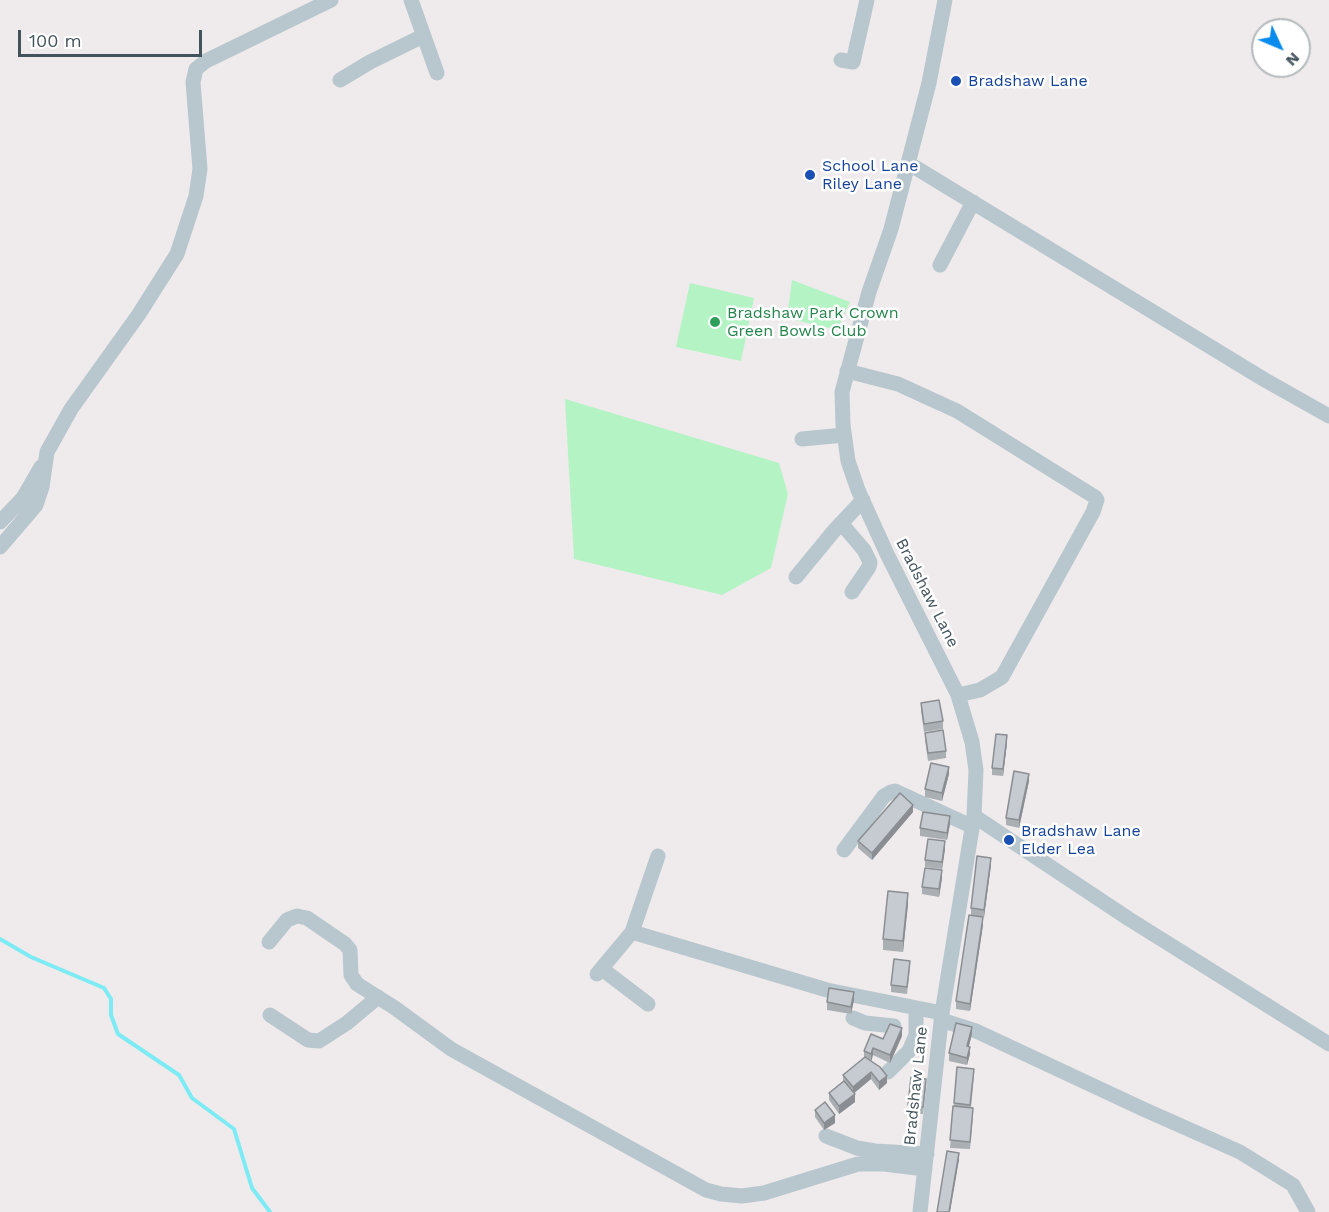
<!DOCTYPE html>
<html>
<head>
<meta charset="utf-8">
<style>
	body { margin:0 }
	#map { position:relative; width:1329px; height:1212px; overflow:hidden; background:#efebec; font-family:"Work Sans",sans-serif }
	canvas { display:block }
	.north { position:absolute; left:1251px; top:18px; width:60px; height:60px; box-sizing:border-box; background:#fff; border:2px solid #b4babd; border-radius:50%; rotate:134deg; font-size:16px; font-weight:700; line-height:24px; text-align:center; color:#43535b }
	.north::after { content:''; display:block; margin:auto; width:21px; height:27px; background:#078bed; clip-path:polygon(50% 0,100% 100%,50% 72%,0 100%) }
	.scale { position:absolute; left:18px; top:30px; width:184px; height:27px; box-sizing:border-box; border:3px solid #43535b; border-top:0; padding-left:8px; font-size:18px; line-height:21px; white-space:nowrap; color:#43535b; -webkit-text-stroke:4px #fff; paint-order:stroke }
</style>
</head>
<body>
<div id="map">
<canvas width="1329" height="1212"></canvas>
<div class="north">N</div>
<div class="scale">100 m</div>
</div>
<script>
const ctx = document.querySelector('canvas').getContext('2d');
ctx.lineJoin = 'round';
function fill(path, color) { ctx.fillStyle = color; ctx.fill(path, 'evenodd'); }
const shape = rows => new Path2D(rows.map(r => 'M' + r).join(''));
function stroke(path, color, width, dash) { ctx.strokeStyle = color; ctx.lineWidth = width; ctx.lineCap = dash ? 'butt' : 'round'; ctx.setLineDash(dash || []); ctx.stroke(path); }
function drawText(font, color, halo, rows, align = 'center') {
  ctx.font = font + ' "Work Sans",sans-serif'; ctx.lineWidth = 5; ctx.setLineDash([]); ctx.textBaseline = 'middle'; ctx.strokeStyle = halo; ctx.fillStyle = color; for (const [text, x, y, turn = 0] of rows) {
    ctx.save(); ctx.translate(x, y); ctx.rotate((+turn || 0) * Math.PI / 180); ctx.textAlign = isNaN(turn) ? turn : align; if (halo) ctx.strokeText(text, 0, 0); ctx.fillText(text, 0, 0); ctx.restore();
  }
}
fill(shape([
	[792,280,850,302,837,330,787,318],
	[690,283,754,298,741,361,676,347],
	[565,399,779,463,788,494,771,568,722,595,574,559]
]), '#b4f3c4');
stroke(shape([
	[0,939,31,957,104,988,111,999,111,1015,118,1034,179,1075,192,1098,234,1129,252,1188,270,1212]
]), '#7debf4', 4);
stroke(shape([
	[411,0,437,73],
	[841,60,853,62,867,0],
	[340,80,370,62,423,36],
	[908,163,1265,380,1329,416],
	[940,265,973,202],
	[847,371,898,384,957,411,1095,497,1097,500,1093,512,1002,677,980,690,958,695],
	[802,439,844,435],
	[0,522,23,498,41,467],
	[841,523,864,550,870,562,869,567,852,592],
	[0,547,36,505,42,487,47,452,71,409,139,314,177,254,196,196,200,169,193,82,196,69,206,61,331,0],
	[796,577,833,532,863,500],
	[974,816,1129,919,1329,1044],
	[844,850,884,796,891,792,895,791,971,826],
	[632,932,827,990,942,1013],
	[269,942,287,920,297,916,307,918,345,944,350,950,351,975,357,984,395,1008,451,1049,706,1190,721,1194,742,1196,764,1193,858,1164,884,1164,925,1169],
	[602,969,648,1004],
	[597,974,632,932,658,856],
	[270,1015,308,1040,319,1041,347,1023,378,997],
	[853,1018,865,1023,894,1026],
	[941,1020,976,1031,1143,1109,1240,1152,1293,1185,1308,1212],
	[888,1072,909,1051,916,1035,916,1008],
	[826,1136,857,1148,875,1151,927,1154],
	[920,1212,942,1013,974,816,976,770,972,742,958,695,887,554,858,490,848,461,843,425,842,392,869,292,891,229,929,83,945,0]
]), '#b8c6cd', 15);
fill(shape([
	[921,703,943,721,943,729,924,732,921,711],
	[925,733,946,751,946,758,928,761,925,740],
	[1007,743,1003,776,992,775,992,768],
	[949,774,942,801,925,797,925,789],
	[1029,781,1019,828,1006,825,1006,818],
	[913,812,872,860,858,848,858,841],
	[950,824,947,840,920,836,920,828],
	[945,849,942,869,925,867,925,860],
	[991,865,984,917,980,917,983,925,970,1011,956,1009,956,1001,971,915,971,908],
	[942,878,939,897,922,894,922,887],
	[908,904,903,952,883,950,883,939],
	[910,968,907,994,891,992,891,985],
	[854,1000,851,1014,827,1010,827,1002],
	[972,1034,969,1046,970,1054,967,1065,949,1061,949,1053],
	[902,1036,890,1063,873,1055,871,1061,887,1083,879,1090,871,1079,854,1093,855,1102,839,1114,829,1100,829,1093,843,1081,843,1075,864,1058,864,1051,883,1039],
	[957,1067,974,1076,971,1108,973,1116,970,1149,950,1148],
	[926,1086,923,1114,908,1113,908,1105],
	[815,1110,835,1123,824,1130,815,1117]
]), '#a9afb3');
fill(shape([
	[1007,735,1007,743,1003,776,1003,769],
	[949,767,949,774,942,801,942,793],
	[1029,774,1029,781,1019,828,1019,820],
	[913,805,913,812,872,860,872,853],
	[950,816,950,824,947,840,947,833],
	[945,841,945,849,942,869,942,862],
	[991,858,991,865,984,917,984,910],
	[942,870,942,878,939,897,939,889],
	[908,893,908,904,903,952,903,941],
	[983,917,983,925,970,1011,970,1004],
	[854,992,854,1000,851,1014,851,1007],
	[972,1027,972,1034,967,1053,967,1046],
	[902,1028,902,1036,890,1063,890,1055],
	[970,1047,970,1054,967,1065,967,1058],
	[873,1048,873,1055,871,1062,871,1054],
	[871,1072,871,1079,853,1094,853,1087],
	[887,1076,887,1083,879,1090,879,1082],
	[855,1094,855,1102,839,1114,839,1106],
	[835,1115,835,1123,824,1130,824,1123],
	[959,1153,959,1160,950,1212,949,1212]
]), '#8a8e92');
const building = shape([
	[939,700,943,721,924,724,921,703,939,700],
	[943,730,946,751,928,753,925,733,943,730],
	[996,734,1007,735,1003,769,992,768,996,734],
	[931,763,949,767,942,793,925,789,931,763],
	[1014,771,1029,774,1019,820,1006,818,1014,771],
	[900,793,913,805,872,853,858,841,900,793],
	[923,812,950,816,947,833,920,828,923,812],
	[928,839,945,841,942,862,925,860,928,839],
	[977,856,991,858,984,910,971,908,977,856],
	[925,868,942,870,939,889,922,887,925,868],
	[888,891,908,893,903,941,883,939,888,891],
	[969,915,983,917,970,1004,956,1001,969,915],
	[894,959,910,961,907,987,891,985,894,959],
	[829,988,854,992,851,1007,827,1002,829,988],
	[956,1023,972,1027,967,1046,970,1047,967,1058,949,1053,956,1023],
	[890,1024,902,1028,890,1055,873,1048,871,1054,864,1051,871,1034,883,1039,890,1024],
	[865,1057,880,1067,887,1076,879,1082,871,1072,853,1087,843,1075,865,1057],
	[957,1067,974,1069,970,1105,954,1103,957,1067],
	[911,1077,926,1079,923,1107,908,1105,911,1077],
	[844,1081,855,1094,839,1106,829,1093,844,1081],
	[825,1102,835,1115,824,1123,815,1110,825,1102],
	[953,1106,973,1108,970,1142,950,1140,953,1106],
	[947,1151,959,1153,949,1212,937,1212,947,1151]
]);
fill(building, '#c5cbd0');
stroke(building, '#8a8e92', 1.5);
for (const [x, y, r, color] of [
	[956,81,6,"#1a4fb4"],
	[810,175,6,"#1a4fb4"],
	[715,322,6,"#2e9e5b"],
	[1009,840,6,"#1a4fb4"]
]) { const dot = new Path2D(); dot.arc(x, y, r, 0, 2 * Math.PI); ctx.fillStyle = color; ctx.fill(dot); stroke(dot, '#fff', 2); }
drawText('16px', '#164399', '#fff', [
	["Bradshaw Lane",968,81],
	["School Lane",822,166],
	["Riley Lane",822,184],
	["Bradshaw Lane",1021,831],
	["Elder Lea",1021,849]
], 'left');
drawText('16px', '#27864d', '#fff', [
	["Bradshaw Park Crown",727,313],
	["Green Bowls Club",727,331]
], 'left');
drawText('16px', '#43535b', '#fff', [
	["Bradshaw Lane",927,593,63],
	["Bradshaw Lane",916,1086,-84]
]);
</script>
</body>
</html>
